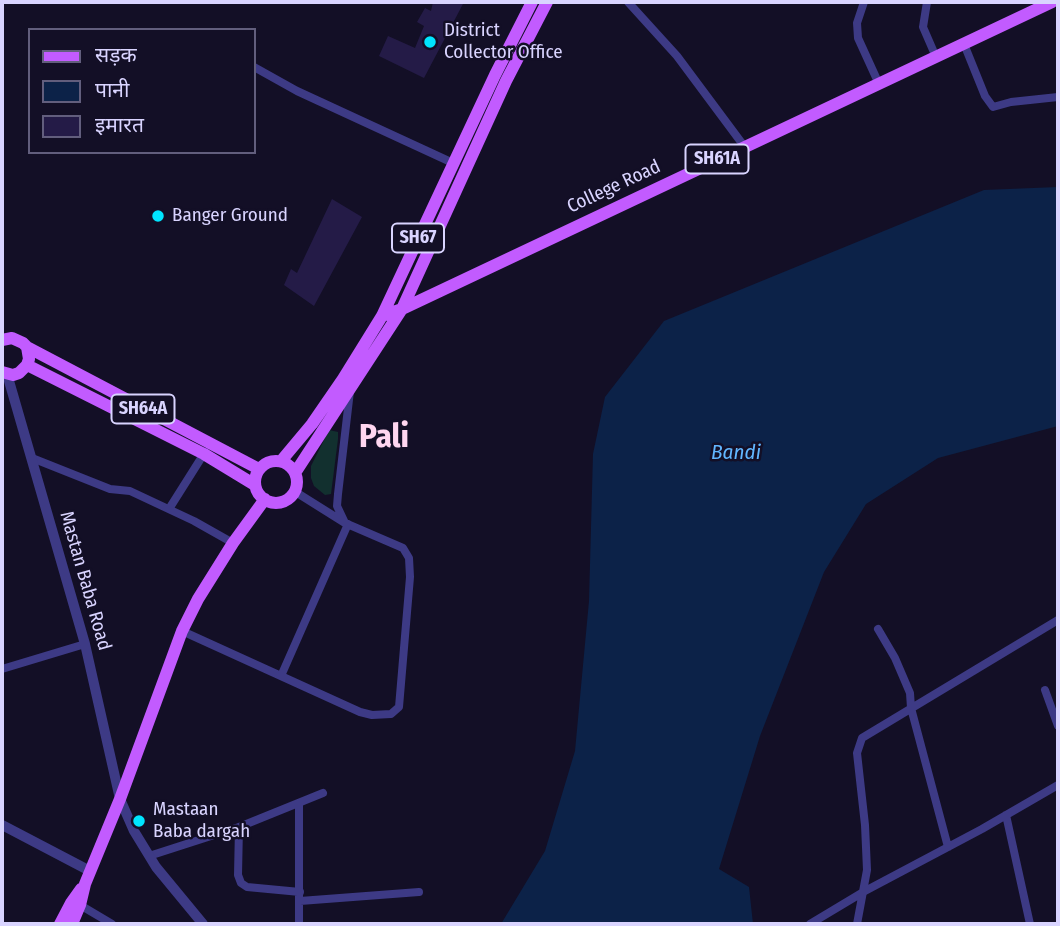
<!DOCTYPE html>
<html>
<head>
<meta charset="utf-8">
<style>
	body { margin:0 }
	#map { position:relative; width:1060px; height:926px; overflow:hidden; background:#130f26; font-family:"Fira Sans Condensed","Noto Sans Devanagari",sans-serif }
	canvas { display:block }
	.frame { position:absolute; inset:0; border:4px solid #d9d4ff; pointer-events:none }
	.legend { position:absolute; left:28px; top:28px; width:228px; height:126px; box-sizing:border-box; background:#130f26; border:2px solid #625e7d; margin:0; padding:9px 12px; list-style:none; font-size:21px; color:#d9d4ff }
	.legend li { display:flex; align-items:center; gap:14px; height:35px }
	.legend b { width:35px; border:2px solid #625e7d }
</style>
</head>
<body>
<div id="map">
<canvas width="1060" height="926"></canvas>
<div class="frame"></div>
<ul class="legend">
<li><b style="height:9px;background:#c25bff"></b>सड़क</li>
<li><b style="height:19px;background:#0c2248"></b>पानी</li>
<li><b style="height:19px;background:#241b47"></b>इमारत</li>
</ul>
</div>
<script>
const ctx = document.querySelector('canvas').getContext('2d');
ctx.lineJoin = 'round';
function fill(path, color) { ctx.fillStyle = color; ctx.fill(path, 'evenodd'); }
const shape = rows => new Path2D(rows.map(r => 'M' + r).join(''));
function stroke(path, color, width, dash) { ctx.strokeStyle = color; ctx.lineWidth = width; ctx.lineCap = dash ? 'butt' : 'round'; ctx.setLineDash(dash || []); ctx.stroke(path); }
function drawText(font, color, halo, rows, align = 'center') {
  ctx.font = font + ' "Fira Sans Condensed",sans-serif'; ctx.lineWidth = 5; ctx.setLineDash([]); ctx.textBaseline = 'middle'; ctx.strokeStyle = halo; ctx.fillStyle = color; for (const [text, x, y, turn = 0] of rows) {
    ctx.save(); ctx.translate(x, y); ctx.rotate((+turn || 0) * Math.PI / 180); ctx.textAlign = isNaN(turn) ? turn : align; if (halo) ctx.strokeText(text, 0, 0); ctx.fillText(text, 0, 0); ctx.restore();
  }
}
fill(shape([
	[329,430,338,432,338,439,331,494,325,495,314,486,311,478,311,466]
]), '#12302f');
fill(shape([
	[1058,187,1058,426,938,458,866,504,824,572,760,736,719,869,749,887,753,924,501,924,545,851,575,751,589,601,593,454,605,397,664,321,984,190]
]), '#0c2248');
fill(shape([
	[433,2,464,2,424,78,379,56,388,36,415,48,424,26,417,22,425,8,431,11],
	[332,199,362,217,314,306,284,285,291,269,297,273]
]), '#241b47');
stroke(shape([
	[628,2,677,56,744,146],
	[864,2,857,23,858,38,879,84],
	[927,2,923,27,936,57],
	[964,44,985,96,993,107,1011,102,1058,97],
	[254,67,297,91,453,163],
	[32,458,110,489,130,491,194,521,233,543],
	[169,509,205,452],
	[345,523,337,506,338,494,350,391],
	[878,629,895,658,910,693,911,708,948,847],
	[182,631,360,712,372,715,391,714,399,707,410,577,409,558,403,548,345,523,294,491],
	[2,669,85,644],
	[281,676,348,524],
	[1045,690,1058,726],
	[1006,815,1030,924],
	[239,827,238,875,241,883,247,887,300,892],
	[149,856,239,827,323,793],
	[300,901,419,892],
	[80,905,112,924],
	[299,924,299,803],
	[810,924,865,891,982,829,1058,785],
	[857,924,867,870,865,825,857,753,862,738,1058,620]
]), '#3d3a85', 8);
stroke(shape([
	[7,374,85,644,120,799,134,831,156,867,203,924],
	[2,825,90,871]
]), '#3d3a85', 10);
stroke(shape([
	[382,316,402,309,1052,2],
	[2,340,12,338,23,343,27,347,29,359,27,365,19,373,13,375,2,372],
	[27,347,259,469],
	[27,365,204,454,255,485],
	[281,461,312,424,343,379,382,316,495,75,532,2],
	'255 482a21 21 0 1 1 42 0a21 21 0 1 1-42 0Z',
	[295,473,402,309,506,81,547,2],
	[60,924,71,903,81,889],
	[72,924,80,905,85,884,120,799,182,631,198,599,233,543,265,499]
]), '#c25bff', 12);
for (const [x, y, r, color] of [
	[430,42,7,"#00e5ff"],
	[158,216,7,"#00e5ff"],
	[139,821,7,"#00e5ff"]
]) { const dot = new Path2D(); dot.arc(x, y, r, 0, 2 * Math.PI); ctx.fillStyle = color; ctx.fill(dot); stroke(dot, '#130f26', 2.5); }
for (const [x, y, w] of [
	[717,159,63],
	[418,238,52],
	[143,409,63]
]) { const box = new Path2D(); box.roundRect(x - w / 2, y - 14.5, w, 29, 5); ctx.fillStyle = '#130f26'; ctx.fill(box); stroke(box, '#d9d4ff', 2); }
drawText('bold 18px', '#d9d4ff', null, [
	["SH61A",717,159],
	["SH67",418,238],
	["SH64A",143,409]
]);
drawText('19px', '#d9d4ff', '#130f26', [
	["District",444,31],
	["Collector Office",444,53],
	["Banger Ground",172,216],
	["Mastaan",153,810],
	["Baba dargah",153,832]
], 'left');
drawText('19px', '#d9d4ff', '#130f26', [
	["College Road",614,187,-25],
	["Mastan Baba Road",85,581,74]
]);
drawText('italic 21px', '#62b6ff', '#130f26', [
	["Bandi",736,453]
]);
drawText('bold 33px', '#ffd6f0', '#130f26', [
	["Pali",384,438]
]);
</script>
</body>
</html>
